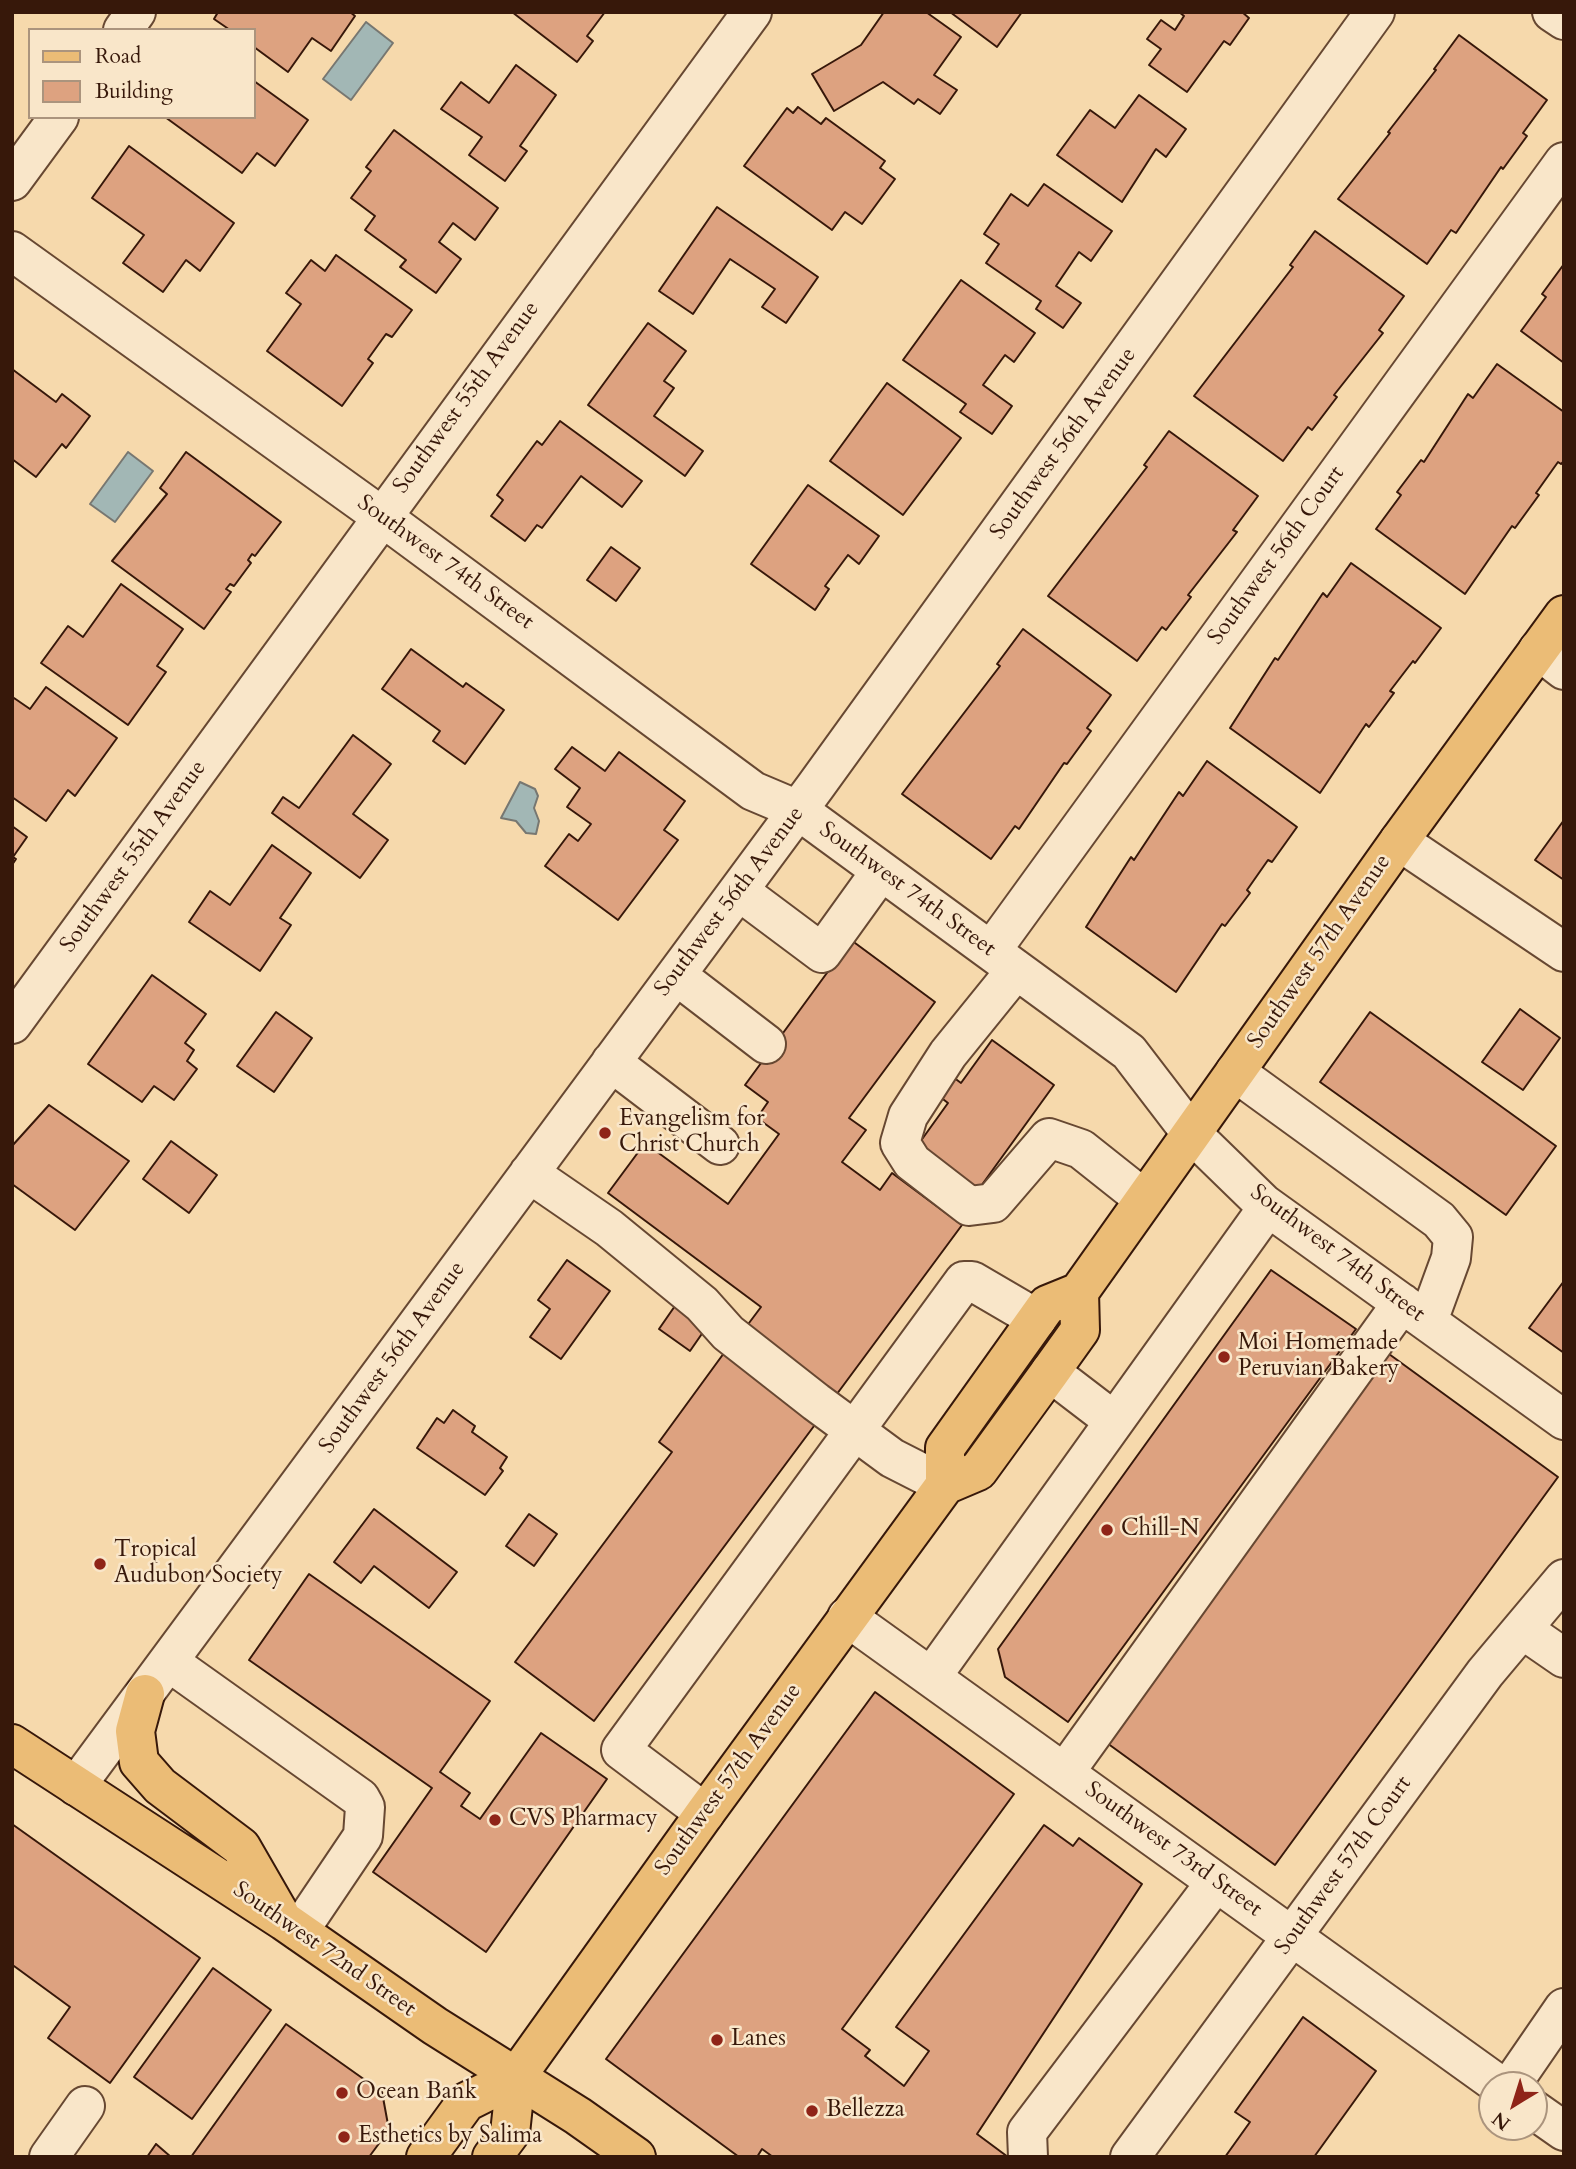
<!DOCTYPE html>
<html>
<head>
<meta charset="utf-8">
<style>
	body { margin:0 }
	#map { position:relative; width:1576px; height:2169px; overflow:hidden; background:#f6d9ac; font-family:Cardo,serif }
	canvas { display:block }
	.frame { position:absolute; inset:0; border:14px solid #37180a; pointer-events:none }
	.legend { position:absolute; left:28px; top:28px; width:228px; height:91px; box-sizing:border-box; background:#f9e6c9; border:2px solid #ab947d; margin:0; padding:9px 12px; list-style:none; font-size:21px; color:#37180a }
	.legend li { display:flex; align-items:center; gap:14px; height:35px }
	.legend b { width:35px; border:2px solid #ab947d }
	.north { position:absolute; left:1478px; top:2071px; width:70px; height:70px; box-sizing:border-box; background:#f9e6c9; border:2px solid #ab947d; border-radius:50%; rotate:218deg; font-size:19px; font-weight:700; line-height:28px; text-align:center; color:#37180a }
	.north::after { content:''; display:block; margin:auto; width:24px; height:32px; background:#8f2418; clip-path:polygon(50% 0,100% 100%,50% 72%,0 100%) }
</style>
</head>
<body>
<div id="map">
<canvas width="1576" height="2169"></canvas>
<div class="frame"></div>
<ul class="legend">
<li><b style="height:9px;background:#ebbc76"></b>Road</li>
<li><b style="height:19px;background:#dda280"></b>Building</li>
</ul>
<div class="north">N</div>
</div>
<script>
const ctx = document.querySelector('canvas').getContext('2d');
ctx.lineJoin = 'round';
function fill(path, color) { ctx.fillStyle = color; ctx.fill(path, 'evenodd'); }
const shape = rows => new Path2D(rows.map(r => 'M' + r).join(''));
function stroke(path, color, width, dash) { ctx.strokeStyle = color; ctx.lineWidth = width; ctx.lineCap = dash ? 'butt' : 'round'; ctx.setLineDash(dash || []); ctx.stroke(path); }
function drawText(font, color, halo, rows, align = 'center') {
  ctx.font = font + ' Cardo,serif'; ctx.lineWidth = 5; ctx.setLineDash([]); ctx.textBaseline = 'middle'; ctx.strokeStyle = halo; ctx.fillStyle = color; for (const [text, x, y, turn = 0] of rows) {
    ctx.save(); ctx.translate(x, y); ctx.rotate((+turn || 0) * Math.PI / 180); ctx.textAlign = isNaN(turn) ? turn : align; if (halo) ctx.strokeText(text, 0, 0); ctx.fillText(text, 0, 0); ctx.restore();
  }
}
const water = shape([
	[366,22,393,43,351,100,323,79,366,22],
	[128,452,153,471,115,522,90,504,128,452],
	[520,782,535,789,538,796,534,808,539,821,536,834,526,833,516,821,501,818,520,782]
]);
fill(water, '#a2b7b5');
stroke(water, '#777771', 2);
const building = shape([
	[218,12,350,12,355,16,331,51,312,38,288,72,254,47,254,30,230,30,214,19,218,12],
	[512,12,605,12,587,36,593,41,577,62,512,12],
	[884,12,926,12,961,37,934,75,957,90,940,114,918,99,914,104,883,82,834,111,812,74,861,45,884,12],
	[950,12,1022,12,997,47,950,12],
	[1179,12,1242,12,1249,18,1230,45,1224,41,1187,92,1149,65,1161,49,1147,39,1161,20,1175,30,1184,16,1179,12],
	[1459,35,1547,100,1523,133,1527,136,1503,169,1501,167,1456,233,1451,230,1427,264,1338,199,1390,133,1388,132,1436,70,1434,69,1459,35],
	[516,65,556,95,520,146,527,151,505,181,469,155,482,137,441,109,461,82,489,103,516,65],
	[254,81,308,120,275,166,257,153,242,173,165,117,254,117,254,81],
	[1139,95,1186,129,1166,157,1156,149,1122,202,1057,155,1090,110,1115,128,1139,95],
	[798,107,821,124,826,118,885,161,880,168,895,179,862,224,845,212,832,230,744,166,787,108,793,113,798,107],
	[394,130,498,208,475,240,453,223,439,242,461,259,436,293,400,267,406,260,365,230,375,216,351,198,371,171,366,167,394,130],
	[129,146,234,223,200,271,186,260,163,292,123,263,144,235,92,198,129,146],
	[1044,184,1112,231,1091,261,1079,252,1056,286,1081,303,1063,328,1036,309,1041,301,986,263,999,244,984,234,1011,194,1028,206,1044,184],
	[717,207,818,277,786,323,762,307,775,289,730,259,693,314,659,291,717,207],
	[1315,231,1404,296,1379,330,1383,333,1334,395,1337,397,1312,430,1308,427,1283,461,1194,396,1293,267,1290,265,1315,231],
	[336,255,412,310,392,337,386,334,368,359,373,363,342,406,267,351,301,304,286,293,311,260,325,271,336,255],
	[1564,264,1564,363,1521,331,1546,297,1542,294,1564,264],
	[961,280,1035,333,1014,362,1005,355,983,385,1012,406,992,434,960,412,966,404,903,360,961,280],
	[648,323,686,351,664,381,674,388,654,416,703,451,685,476,588,405,648,323],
	[1497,364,1564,412,1564,461,1561,464,1558,462,1536,493,1539,495,1515,528,1512,526,1465,594,1376,529,1401,495,1397,492,1421,460,1424,462,1468,394,1473,398,1497,364],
	[12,369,56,402,62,394,90,416,66,448,62,444,36,477,12,459,12,369],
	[887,383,961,438,903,515,830,461,887,383],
	[560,421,642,481,622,507,581,476,542,528,537,525,525,541,491,516,503,500,497,495,537,441,542,445,560,421],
	[1169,431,1258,496,1233,530,1237,532,1188,595,1191,597,1166,630,1162,627,1137,661,1048,596,1147,467,1144,465,1169,431],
	[186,452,281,522,255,556,252,554,248,560,251,563,234,586,230,584,226,589,231,592,204,629,112,561,167,494,160,488,186,452],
	[808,485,879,536,859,564,848,555,825,586,829,589,815,610,751,564,808,485],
	[611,547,640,568,616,601,587,580,611,547],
	[1351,563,1441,628,1415,663,1413,661,1390,691,1394,693,1369,727,1366,724,1320,793,1230,728,1275,658,1278,660,1323,593,1327,597,1351,563],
	[121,584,183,629,157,666,166,672,128,725,41,663,68,626,83,637,121,584],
	[1023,629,1111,695,1087,728,1091,731,1067,764,1064,763,1019,829,1015,826,991,859,902,794,1000,666,997,664,1023,629],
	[411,649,463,687,466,683,504,710,465,764,433,741,440,731,382,689,411,649],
	[46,687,117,738,75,796,68,790,46,821,12,797,12,701,14,698,30,709,46,687],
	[353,735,391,764,353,814,388,840,360,878,272,813,283,797,299,808,353,735],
	[572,747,605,771,619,752,685,801,664,830,678,840,618,920,545,866,569,834,578,841,591,824,567,807,580,788,555,769,572,747],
	[1207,761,1297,827,1272,862,1268,860,1247,890,1250,893,1225,926,1222,924,1176,992,1086,927,1131,857,1134,860,1179,792,1183,796,1207,761],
	[1564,820,1564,880,1535,860,1564,820],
	[12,826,27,837,13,857,16,859,12,865,12,826],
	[272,845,311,873,280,918,291,925,260,971,189,922,210,891,230,905,272,845],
	[851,940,935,1002,849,1118,866,1130,842,1162,880,1190,892,1173,962,1225,831,1402,740,1335,761,1307,608,1193,645,1143,728,1204,779,1134,757,1118,768,1102,745,1085,851,940],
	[152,975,206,1014,185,1043,194,1050,187,1061,197,1069,174,1100,154,1086,142,1102,88,1064,152,975],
	[1520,1009,1560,1038,1523,1090,1482,1062,1520,1009],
	[276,1012,312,1038,274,1092,237,1066,276,1012],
	[1370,1012,1556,1146,1506,1215,1320,1082,1370,1012],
	[992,1040,1054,1085,976,1193,915,1149,948,1103,931,1090,945,1071,961,1083,992,1040],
	[49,1105,129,1161,75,1230,12,1184,12,1146,49,1105],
	[171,1141,217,1175,189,1213,143,1179,171,1141],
	[567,1260,610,1291,561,1359,530,1337,550,1309,538,1300,567,1260],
	[1271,1270,1356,1329,1068,1722,1005,1677,998,1649,1271,1270],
	[1564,1281,1564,1353,1529,1328,1564,1281],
	[677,1303,708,1325,690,1351,659,1329,677,1303],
	[724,1353,817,1422,594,1721,515,1662,672,1452,659,1442,724,1353],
	[1389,1354,1558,1477,1275,1865,1107,1743,1389,1354],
	[453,1410,475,1426,472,1432,507,1457,500,1468,503,1471,485,1495,417,1448,437,1418,444,1423,453,1410],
	[374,1509,457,1572,429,1608,374,1566,361,1583,334,1562,374,1509],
	[529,1514,557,1534,534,1566,506,1546,529,1514],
	[309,1574,490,1701,440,1772,470,1793,461,1806,480,1819,541,1733,607,1779,486,1952,373,1872,432,1788,249,1660,309,1574],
	[875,1692,1014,1794,842,2029,870,2050,865,2056,904,2086,929,2051,896,2027,1044,1825,1073,1846,1079,1838,1142,1884,977,2134,1008,2157,773,2157,762,2149,757,2157,739,2157,606,2059,875,1692],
	[12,1824,200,1958,110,2083,48,2038,70,2007,14,1966,12,1968,12,1824],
	[213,1968,271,2010,192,2119,134,2077,213,1968],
	[1303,2017,1376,2071,1314,2157,1225,2157,1250,2122,1235,2112,1303,2017],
	[286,2024,382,2092,389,2130,369,2157,191,2157,286,2024],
	[156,2144,171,2157,147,2157,156,2144]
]);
fill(building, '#dda280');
stroke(building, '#37180a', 2);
const minor = shape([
	[1552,12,1564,20],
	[123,30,136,12],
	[12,181,59,117],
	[12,251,381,516,753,791,798,810,1129,1052,1191,1133,1264,1204,1564,1420],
	[1538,650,1564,670],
	[1399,841,1564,952],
	[739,891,822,953,881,871],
	[991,951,1564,162],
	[1016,970,948,1054,908,1116,900,1143,912,1162,969,1206,993,1203,1049,1138,1081,1149,1144,1199],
	[676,975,766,1044],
	[12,1024,752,12],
	[611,1062,720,1145],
	[1235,1072,1439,1220,1453,1237,1451,1258,1428,1321],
	[529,1173,609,1228,702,1304,728,1333,816,1402,892,1458,945,1485],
	[1050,1372,1114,1421],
	[847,1617,1499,2085],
	[1522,1629,1564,1658],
	[169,1662,360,1798,365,1807,363,1836,299,1931],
	[932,1676,1268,1207],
	[1065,1772,1402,1303],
	[76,1786,815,787,1375,12],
	[705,1813,621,1750,964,1281,972,1281,1037,1319],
	[1511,2085,1564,2008],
	[1534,2110,1564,2131],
	[49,2157,85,2106],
	[1028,2157,1027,2132,1216,1882],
	[1130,2157,1485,1673,1564,1579]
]);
const major = shape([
	[945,1485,945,1448,1047,1305,1079,1292,1399,841,1564,615],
	[145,1694,135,1731,139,1762,160,1786,241,1847,279,1913],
	[12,1744,284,1921,435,2026,578,2116,636,2157],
	[426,2157,466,2102,516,2077],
	[492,2157,510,2133,516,2077,705,1813,945,1485,978,1471,1050,1372,1080,1330,1079,1292]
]);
stroke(minor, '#674832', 42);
stroke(major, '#37180a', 42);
stroke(minor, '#f9e6c9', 38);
stroke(major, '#ebbc76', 38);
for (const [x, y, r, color] of [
	[605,1133,7,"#8f2418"],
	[1224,1357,7,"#8f2418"],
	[1107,1530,7,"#8f2418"],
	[100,1564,7,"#8f2418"],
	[495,1820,7,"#8f2418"],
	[717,2040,7,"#8f2418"],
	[342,2093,7,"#8f2418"],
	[812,2111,7,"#8f2418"],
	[344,2137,7,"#8f2418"]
]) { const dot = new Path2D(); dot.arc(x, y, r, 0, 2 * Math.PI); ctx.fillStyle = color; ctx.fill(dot); stroke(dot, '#f9e6c9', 2.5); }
drawText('23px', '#37180a', '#f9e6c9', [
	["Southwest 55th Avenue",467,398,-54],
	["Southwest 56th Avenue",1064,444,-54],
	["Southwest 56th Court",1277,556,-54],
	["Southwest 74th Street",445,563,36],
	["Southwest 55th Avenue",134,857,-54],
	["Southwest 74th Street",907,890,36],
	["Southwest 56th Avenue",730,902,-53],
	["Southwest 57th Avenue",1320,952,-55],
	["Southwest 74th Street",1337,1254,37],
	["Southwest 56th Avenue",393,1358,-54],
	["Southwest 57th Avenue",729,1780,-54],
	["Southwest 73rd Street",1173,1850,36],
	["Southwest 57th Court",1344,1866,-54],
	["Southwest 72nd Street",324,1950,35]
]);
drawText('23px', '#37180a', '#f9e6c9', [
	["Evangelism for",619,1120],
	["Christ Church",619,1146],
	["Moi Homemade",1238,1344],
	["Peruvian Bakery",1238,1370],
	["Chill-N",1121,1530],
	["Tropical",114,1551],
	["Audubon Society",114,1577],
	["CVS Pharmacy",509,1820],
	["Lanes",731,2040],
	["Ocean Bank",356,2093],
	["Bellezza",826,2111],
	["Esthetics by Salima",358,2137]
], 'left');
</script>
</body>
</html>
